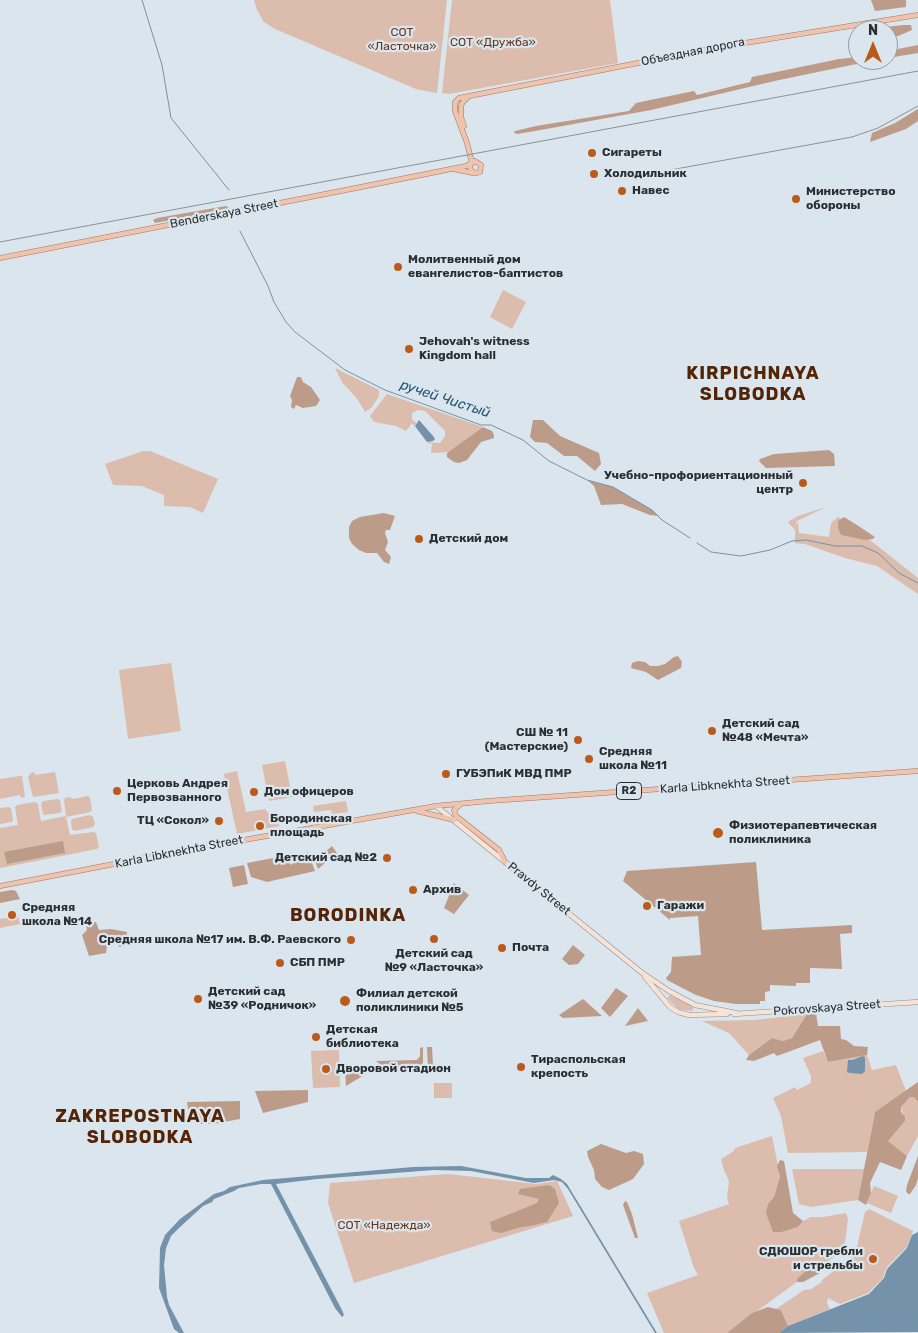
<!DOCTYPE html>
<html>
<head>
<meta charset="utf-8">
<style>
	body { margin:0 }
	#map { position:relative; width:918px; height:1333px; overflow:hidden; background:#dae5ed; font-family:Rubik,sans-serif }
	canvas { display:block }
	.north { position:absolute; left:848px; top:20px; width:50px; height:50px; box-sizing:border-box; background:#dae5ed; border:1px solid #949ca2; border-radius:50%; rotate:0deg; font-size:14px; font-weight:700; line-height:20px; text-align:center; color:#2b2f32 }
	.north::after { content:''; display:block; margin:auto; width:18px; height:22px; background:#bb5a1b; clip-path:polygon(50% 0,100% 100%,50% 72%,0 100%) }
</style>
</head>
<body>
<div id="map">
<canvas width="918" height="1333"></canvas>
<div class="north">N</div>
</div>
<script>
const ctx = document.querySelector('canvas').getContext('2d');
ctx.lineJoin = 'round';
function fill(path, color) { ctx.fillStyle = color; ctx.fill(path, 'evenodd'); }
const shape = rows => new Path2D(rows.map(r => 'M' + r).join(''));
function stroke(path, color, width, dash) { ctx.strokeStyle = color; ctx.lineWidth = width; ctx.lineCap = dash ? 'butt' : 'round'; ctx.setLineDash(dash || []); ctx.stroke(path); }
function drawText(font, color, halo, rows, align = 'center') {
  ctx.font = font + ' Rubik,sans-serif'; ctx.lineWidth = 4.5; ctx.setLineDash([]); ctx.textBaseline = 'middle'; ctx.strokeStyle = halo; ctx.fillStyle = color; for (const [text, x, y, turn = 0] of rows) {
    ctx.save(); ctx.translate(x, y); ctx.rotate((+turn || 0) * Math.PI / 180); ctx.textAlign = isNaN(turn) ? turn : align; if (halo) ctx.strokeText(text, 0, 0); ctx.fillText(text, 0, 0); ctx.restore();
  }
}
fill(shape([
	[254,0,447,0,437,93,416,89,275,29,264,22,257,10],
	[452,0,610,0,618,63,449,94,442,93],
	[503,290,526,302,512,329,490,317],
	[335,368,379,390,379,396,372,407,365,412,358,400,342,382],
	[387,394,483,427,449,452,431,453,432,443,429,444,412,423,406,431,396,426,374,422,370,416],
	[418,410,425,411,445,431,445,436,440,443,427,442,415,426,416,423,412,420,412,413],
	[143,451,150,451,218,479,203,513,190,507,164,506,164,495,142,486,113,485,105,464],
	[826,507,797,521,794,527,798,522,799,533,829,537,831,523,838,517,847,522,918,578,918,594,877,566,845,558,805,544,795,543,795,530,788,522,798,516],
	[171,663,181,731,128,739,119,670],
	[285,761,292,797,269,801,262,765],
	[237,771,246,812,265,809,280,826,237,834,224,774],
	[34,772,35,775,55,772,59,793,33,797,28,777,31,773],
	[20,776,22,776,25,797,21,798,20,795,0,799,0,779],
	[88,796,90,798,92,810,90,812,66,817,70,835,94,832,96,833,99,847,97,849,0,868,0,828,18,825,15,807,17,805,35,802,38,804,41,821,66,816,64,800,65,798,70,797,73,799],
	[58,799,60,800,62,811,60,813,44,815,43,814,41,804,43,801],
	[346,801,348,812,332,814,331,810,314,812,313,806],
	[9,807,11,808,13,819,12,822,0,824,0,808],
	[90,815,93,817,95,824,93,827,75,831,72,829,71,822,72,819],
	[18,916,20,924,0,928,0,919],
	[670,995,693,1007,693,1009,692,1011,678,1009,667,998],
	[807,1014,792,1038,783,1041,772,1038,749,1055,729,1033,702,1021,755,1020],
	[339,1050,340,1087,313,1088,311,1051],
	[823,1051,828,1062,867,1055,872,1070,896,1065,906,1091,875,1112,867,1152,788,1153,781,1116,773,1098,795,1087,797,1090,811,1083,811,1076,803,1058],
	[434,1083,452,1083,452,1098,434,1098],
	[910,1097,914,1097,918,1102,918,1136,907,1156,888,1141,905,1121,901,1107],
	[772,1136,780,1176,774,1197,768,1204,782,1232,798,1227,803,1221,811,1217,823,1217,846,1213,848,1219,845,1242,839,1253,824,1264,820,1261,802,1274,797,1279,797,1282,757,1311,752,1313,727,1333,664,1333,647,1293,698,1275,694,1268,679,1221,729,1204,727,1198,729,1181,724,1170,721,1159,734,1151,735,1148],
	[792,1169,864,1169,858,1200,811,1207,799,1204],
	[448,1174,536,1184,557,1181,573,1216,354,1283,328,1203,330,1183],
	[874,1186,898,1196,891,1213,867,1203],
	[869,1209,913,1231,907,1247,886,1268,883,1278,868,1293,840,1304,828,1298,827,1303,830,1309,788,1326,781,1310,776,1309,804,1290,811,1289,822,1282,822,1280,853,1256,856,1251,865,1212]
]), '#dbbcad');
fill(shape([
	[871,0,906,0,906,7,875,11],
	[904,25,911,25,912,30,898,36,888,37,888,30,875,30,876,28],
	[918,45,918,53,888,58,888,51],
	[858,57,858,60,876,60,779,80,651,110,535,131,517,134,514,133,515,131,536,126,629,111,636,103,650,100,694,91,697,95,750,82,752,77,839,59],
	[918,109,918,121,906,129,870,142,872,133,895,123],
	[226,206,230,209,155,223,153,220,157,218],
	[297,377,301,377,303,382,311,387,320,400,316,406,303,408,296,405,294,409,291,407,292,400,290,396],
	[533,420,543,420,560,436,599,453,601,464,595,471,577,456,564,456,547,443,535,442,530,437],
	[483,427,492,431,494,435,494,438,481,442,467,460,459,463,454,462,447,457,447,453],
	[829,450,834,454,835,466,766,468,759,461,760,459,774,454],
	[587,480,613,487,652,510,659,516,650,515,622,504,601,505,594,486],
	[384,513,395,516,390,530,386,530,385,533,388,542,385,550,391,557,389,564,384,562,377,553,366,553,359,550,352,544,349,538,349,527,352,521,360,517],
	[844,517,857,525,875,537,873,539,865,540,841,535,838,528,838,521],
	[678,656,682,662,681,668,658,680,646,672,631,668,632,663,638,661,645,662,650,666,658,666,665,664,674,657],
	[63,841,65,853,7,864,4,852],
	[332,846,337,853,318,869,315,861],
	[308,852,315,871,267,882,251,877,247,863,284,856,291,865],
	[756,862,762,930,852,925,852,933,840,934,842,969,810,968,810,983,796,983,796,986,770,985,770,991,765,992,765,1001,760,1001,760,1004,736,1004,714,1001,696,995,667,980,666,978,671,972,672,957,701,955,698,916,670,918,670,920,623,881,627,871],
	[244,865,248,884,233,887,229,868],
	[454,883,469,895,454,914,444,908],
	[12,890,16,891,20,899,0,903,0,892],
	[96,922,99,930,111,929,127,932,126,945,119,947,116,935,111,936,108,939,106,953,89,956,82,935,87,930,86,925],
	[573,945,585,955,578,964,569,965,562,959],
	[616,988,628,996,610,1017,601,1008],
	[583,999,602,1016,563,1018,559,1015],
	[638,1008,648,1021,625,1026],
	[816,1013,818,1026,840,1026,841,1039,846,1040,854,1046,868,1047,867,1055,828,1062,820,1040,777,1056,774,1053,754,1061,746,1060,749,1055,772,1038,783,1041,792,1038,807,1014],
	[423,1047,423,1063,420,1067,397,1070,386,1069,376,1061,417,1060,420,1056,420,1048],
	[427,1047,432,1047,433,1066,447,1067,447,1071,443,1073,428,1069],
	[374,1069,346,1086,345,1070],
	[918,1082,918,1102,914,1097,910,1097,901,1107,901,1112,905,1117,905,1121,888,1141,907,1156,901,1170,880,1162,870,1183,871,1193,866,1205,858,1200,875,1112],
	[308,1090,308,1102,263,1113,255,1091],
	[240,1101,240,1119,213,1124,200,1124,193,1120,193,1112,188,1109,187,1102],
	[601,1144,626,1153,634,1151,643,1154,644,1164,633,1179,609,1190,602,1187,595,1179,594,1170,588,1157,587,1151],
	[918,1156,918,1178,916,1185,910,1194,908,1194,906,1191,907,1185],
	[780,1160,784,1161,793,1213,803,1221,798,1227,782,1232,773,1232,766,1213,768,1204,774,1197,780,1176,777,1166],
	[549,1185,555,1189,559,1203,547,1222,530,1226,521,1227,501,1233,492,1231,490,1222,537,1203,539,1199,518,1194,520,1189],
	[625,1201,627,1202,632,1214,638,1238,635,1238,623,1205],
	[820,1261,824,1264,820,1273,803,1282,797,1282,797,1279,802,1274],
	[768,1307,781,1310,788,1326,779,1333,727,1333,752,1313]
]), '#bd9b89');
fill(shape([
	[419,420,433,436,435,439,433,441,427,442,415,426],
	[862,1056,865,1057,865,1071,862,1074,850,1073,847,1072,848,1060,853,1060],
	[461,1166,526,1178,549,1178,553,1175,561,1179,567,1184,657,1333,655,1333,568,1189,562,1182,554,1180,534,1183,471,1171,434,1170,317,1179,276,1184,342,1310,344,1315,342,1317,335,1308,271,1184,261,1184,239,1188,234,1191,214,1199,212,1202,203,1206,179,1228,171,1236,166,1248,164,1265,167,1297,169,1305,184,1333,179,1333,174,1329,159,1288,160,1248,165,1235,180,1219,214,1194,224,1191,230,1187,263,1180,413,1167],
	[918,1232,918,1332,779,1333,788,1326,869,1294,884,1278,887,1269,907,1248,912,1235]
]), '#7492a9');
stroke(shape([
	[142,0,162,65,171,118,229,190],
	[240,231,268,286,274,302,286,322,295,332,345,370,385,390,481,425,491,425,523,440,549,461,587,480,613,487,652,510,662,520,690,538],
	[697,543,711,552,741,556,770,550,792,541,806,540,835,546,862,546,878,553,899,573,918,583]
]), '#7492a9', 1);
const secondary = shape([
	[436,806,641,972,669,991,695,1005,736,1013],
	[645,977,670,1007,678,1012,689,1015,727,1014],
	[734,1014,918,1002]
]);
const primary = shape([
	[464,126,461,117,461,107,462,103,468,97],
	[472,163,467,143,455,111,455,102,459,98,720,47,918,15],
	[454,169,473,173],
	[0,258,361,187,466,166,474,162,475,161,481,165,480,172,477,173,472,172,470,167,471,163],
	[461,804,454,810,456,816,499,850,505,862],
	[417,811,454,820],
	[0,886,176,852,436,806,488,801,918,771]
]);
stroke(secondary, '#869097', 5.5);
stroke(primary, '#a37660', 5.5);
stroke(secondary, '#f7e2d6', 4.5);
stroke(primary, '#efc4ae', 4.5);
stroke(shape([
	[648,174,852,137,878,128,918,106],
	[0,242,918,71]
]), '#8a9298', 1);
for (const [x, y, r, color] of [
	[592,153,5,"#bb5a1b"],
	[594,174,5,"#bb5a1b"],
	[622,191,5,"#bb5a1b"],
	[796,199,5,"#bb5a1b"],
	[398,267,5,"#bb5a1b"],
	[409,349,5,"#bb5a1b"],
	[803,483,5,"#bb5a1b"],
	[419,539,5,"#bb5a1b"],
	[712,731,5,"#bb5a1b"],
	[578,740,5,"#bb5a1b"],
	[589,759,5,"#bb5a1b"],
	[446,774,5,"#bb5a1b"],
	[117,791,5,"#bb5a1b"],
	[254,792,5,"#bb5a1b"],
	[219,821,5,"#bb5a1b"],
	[260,826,5,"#bb5a1b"],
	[718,833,6,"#bb5a1b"],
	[387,858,5,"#bb5a1b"],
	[413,890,5,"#bb5a1b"],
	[647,906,5,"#bb5a1b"],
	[12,915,5,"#bb5a1b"],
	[434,939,5,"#bb5a1b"],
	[351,940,5,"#bb5a1b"],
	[502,948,5,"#bb5a1b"],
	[280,963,5,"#bb5a1b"],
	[198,999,5,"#bb5a1b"],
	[345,1001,6,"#bb5a1b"],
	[316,1037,5,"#bb5a1b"],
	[521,1067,5,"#bb5a1b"],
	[326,1069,5,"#bb5a1b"],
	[873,1259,5,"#bb5a1b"]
]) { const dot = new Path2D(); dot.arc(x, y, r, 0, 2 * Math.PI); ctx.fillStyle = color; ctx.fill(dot); stroke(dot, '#dae5ed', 2); }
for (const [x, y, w] of [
	[629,791,25]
]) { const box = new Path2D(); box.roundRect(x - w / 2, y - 8.5, w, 17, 4); ctx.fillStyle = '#dae5ed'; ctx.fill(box); stroke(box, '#2b2f32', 1); }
drawText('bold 11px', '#2b2f32', null, [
	["R2",629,791]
]);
drawText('12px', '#67371d', '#dae5ed', [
	["СОТ",402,33],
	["«Ласточка»",402,47],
	["СОТ «Дружба»",493,43],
	["СОТ «Надежда»",384,1226]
]);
drawText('12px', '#2b2f32', '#dae5ed', [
	["Объездная дорога",693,52,-11],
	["Benderskaya Street",224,214,-11],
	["Karla Libknekhta Street",725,785,-4],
	["Karla Libknekhta Street",179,852,-11],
	["Pravdy Street",539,889,39],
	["Pokrovskaya Street",827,1008,-4]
]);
drawText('bold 12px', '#2b2f32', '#dae5ed', [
	["Сигареты",602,153],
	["Холодильник",604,174],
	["Навес",632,191],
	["Министерство",806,192],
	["обороны",806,206],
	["Молитвенный дом",408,260],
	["евангелистов-баптистов",408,274],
	["Jehovah's witness",419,342],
	["Kingdom hall",419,356],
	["Учебно-профориентационный",793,476,"right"],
	["центр",793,490,"right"],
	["Детский дом",429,539],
	["Детский сад",722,724],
	["№48 «Мечта»",722,738],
	["СШ № 11",568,733,"right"],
	["(Мастерские)",568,747,"right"],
	["Средняя",599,752],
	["школа №11",599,766],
	["ГУБЭПиК МВД ПМР",456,774],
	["Церковь Андрея",127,784],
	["Первозванного",127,798],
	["Дом офицеров",264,792],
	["Бородинская",270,819],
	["площадь",270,833],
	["ТЦ «Сокол»",209,821,"right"],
	["Физиотерапевтическая",729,826],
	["поликлиника",729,840],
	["Детский сад №2",377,858,"right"],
	["Архив",423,890],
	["Гаражи",657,906],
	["Средняя",22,908],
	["школа №14",22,922],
	["Средняя школа №17 им. В.Ф. Раевского",341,940,"right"],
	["Почта",512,948],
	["Детский сад",434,954,"center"],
	["№9 «Ласточка»",434,968,"center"],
	["СБП ПМР",290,963],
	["Детский сад",208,992],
	["№39 «Родничок»",208,1006],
	["Филиал детской",356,994],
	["поликлиники №5",356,1008],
	["Детская",326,1030],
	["библиотека",326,1044],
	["Тираспольская",531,1060],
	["крепость",531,1074],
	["Дворовой стадион",336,1069],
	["СДЮШОР гребли",863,1252,"right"],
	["и стрельбы",863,1266,"right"]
], 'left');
drawText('italic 14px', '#235678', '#dae5ed', [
	["ручей Чистый",445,399,18]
]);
ctx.letterSpacing = '1px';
drawText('bold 18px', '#532406', '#dae5ed', [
	["KIRPICHNAYA",753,374],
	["SLOBODKA",753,395],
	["BORODINKA",348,916],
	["ZAKREPOSTNAYA",140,1117],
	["SLOBODKA",140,1138]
]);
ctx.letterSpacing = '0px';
</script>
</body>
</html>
